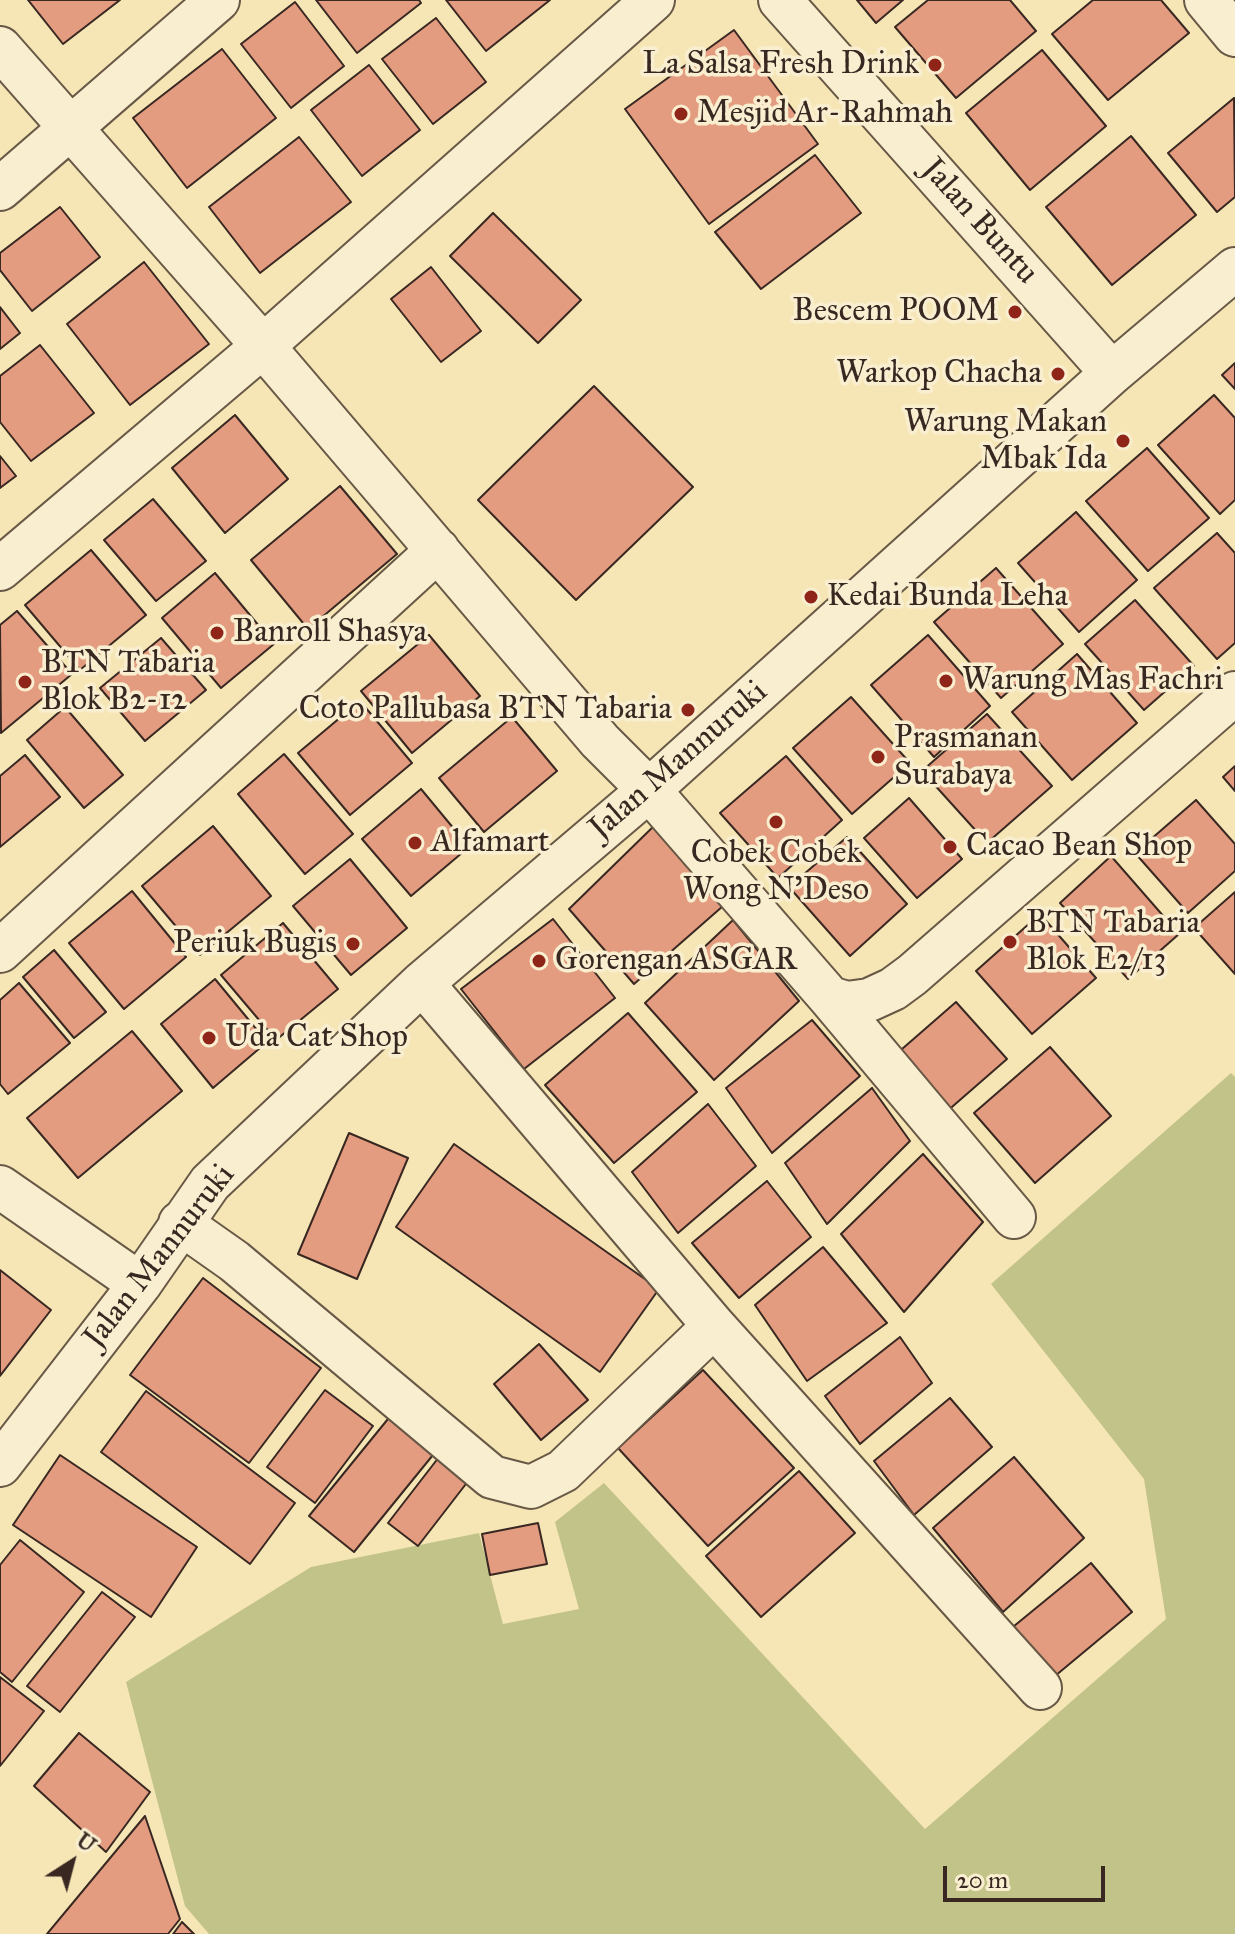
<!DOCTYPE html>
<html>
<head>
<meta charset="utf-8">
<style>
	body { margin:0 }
	#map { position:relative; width:1235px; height:1934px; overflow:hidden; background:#f6e6b6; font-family:"IM FELL Great Primer",serif }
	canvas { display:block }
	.north { position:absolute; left:32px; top:1822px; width:80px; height:80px; -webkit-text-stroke:6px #f9efd0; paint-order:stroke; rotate:36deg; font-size:22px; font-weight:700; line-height:32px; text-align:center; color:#382821 }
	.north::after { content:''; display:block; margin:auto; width:28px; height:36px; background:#382821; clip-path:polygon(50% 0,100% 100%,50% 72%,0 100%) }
	.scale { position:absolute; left:943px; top:1866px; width:162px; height:36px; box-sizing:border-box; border:4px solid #382821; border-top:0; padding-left:10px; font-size:24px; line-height:28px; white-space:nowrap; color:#382821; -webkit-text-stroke:6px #f9efd0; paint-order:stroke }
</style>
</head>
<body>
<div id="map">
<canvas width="1235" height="1934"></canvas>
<div class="north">U</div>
<div class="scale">20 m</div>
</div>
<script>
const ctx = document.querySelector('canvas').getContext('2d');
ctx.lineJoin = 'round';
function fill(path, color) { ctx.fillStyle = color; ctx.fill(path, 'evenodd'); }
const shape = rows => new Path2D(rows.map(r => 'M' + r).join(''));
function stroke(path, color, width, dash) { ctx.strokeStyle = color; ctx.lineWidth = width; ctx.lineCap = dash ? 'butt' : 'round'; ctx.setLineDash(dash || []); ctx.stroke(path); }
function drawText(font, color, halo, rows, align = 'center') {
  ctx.font = font + ' "IM FELL Great Primer",serif'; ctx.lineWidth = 7; ctx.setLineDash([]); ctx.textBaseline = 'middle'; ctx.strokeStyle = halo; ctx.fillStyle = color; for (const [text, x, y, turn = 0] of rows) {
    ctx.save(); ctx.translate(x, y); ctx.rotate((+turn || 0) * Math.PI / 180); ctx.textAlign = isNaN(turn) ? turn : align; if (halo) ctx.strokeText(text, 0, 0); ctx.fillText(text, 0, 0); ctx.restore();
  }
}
fill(shape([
	[1231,1073,1235,1077,1235,1934,209,1934,185,1906,126,1682,311,1567,479,1533,503,1624,579,1609,555,1522,604,1483,925,1829,1166,1619,1144,1479,991,1284]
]), '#c2c389');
const building = shape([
	[28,0,120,0,63,44,28,0],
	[316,0,419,0,421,3,357,53,316,0],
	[446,0,550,0,486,51,446,0],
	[857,0,903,0,876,23,857,0],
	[928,0,1010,0,1036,31,956,98,895,27,928,0],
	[1093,0,1161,0,1189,33,1108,100,1052,34,1093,0],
	[295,2,344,66,291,108,241,44,295,2],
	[436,18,486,82,433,124,382,59,436,18],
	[734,30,818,144,709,224,625,109,734,30],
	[222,49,276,118,187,188,133,118,222,49],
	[1042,50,1106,126,1030,190,966,113,1042,50],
	[369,65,420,130,362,176,311,110,369,65],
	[1234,98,1235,197,1217,212,1168,153,1234,98],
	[1131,136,1196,215,1112,285,1046,207,1131,136],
	[299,137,351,202,260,273,209,207,299,137],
	[815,155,861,213,761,289,715,232,815,155],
	[60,207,100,257,32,311,0,270,0,253,60,207],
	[493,213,581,300,538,343,450,256,493,213],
	[144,262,209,344,130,405,67,324,144,262],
	[431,267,481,331,441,362,391,299,431,267],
	[0,307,20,333,0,349,0,307],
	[40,345,94,413,31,461,0,422,0,376,40,345],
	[1235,363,1235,389,1222,375,1235,363],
	[594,386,693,487,576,600,478,500,594,386],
	[1214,395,1235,418,1235,500,1220,514,1158,445,1214,395],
	[235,415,288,479,225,533,172,468,235,415],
	[1147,448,1209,518,1148,571,1086,501,1147,448],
	[0,456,16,476,0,488,0,456],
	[340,486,397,554,308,629,251,560,340,486],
	[153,499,206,561,156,601,104,540,153,499],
	[1076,512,1137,580,1079,632,1018,563,1076,512],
	[1217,533,1235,553,1235,643,1217,659,1154,588,1217,533],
	[91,550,146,615,80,670,25,605,91,550],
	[996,568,1063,644,1001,698,934,622,996,568],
	[215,573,274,644,221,688,162,618,215,573],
	[1135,600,1194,666,1144,710,1085,644,1135,600],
	[17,611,72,674,1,733,0,625,17,611],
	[429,635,480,696,412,753,361,691,429,635],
	[928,635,990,706,934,757,871,685,928,635],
	[161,638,206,690,145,741,100,688,161,638],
	[1077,654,1137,723,1072,780,1012,712,1077,654],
	[851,697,910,763,852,814,793,748,851,697],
	[360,701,412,763,350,815,298,753,360,701],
	[65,707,123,775,84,808,27,740,65,707],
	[987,714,1052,786,987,843,922,771,987,714],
	[512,717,557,771,484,832,439,778,512,717],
	[284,754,353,834,305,874,238,794,284,754],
	[25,755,60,797,0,847,0,776,25,755],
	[786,756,842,820,778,878,720,813,786,756],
	[1235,766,1235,791,1223,777,1235,766],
	[421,789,469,847,411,896,362,839,421,789],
	[909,798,962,859,917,898,864,838,909,798],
	[1196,800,1235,844,1235,871,1188,913,1135,853,1196,800],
	[658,822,723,906,634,984,569,909,658,822],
	[213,826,271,896,200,955,142,886,213,826],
	[847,837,907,904,850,956,789,887,847,837],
	[1111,856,1179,934,1128,979,1060,903,1111,856],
	[350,859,407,928,351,975,293,906,350,859],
	[132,891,186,957,124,1009,69,943,132,891],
	[1235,892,1235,974,1194,928,1235,892],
	[1040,914,1096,978,1032,1034,976,971,1040,914],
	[553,919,615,998,524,1069,461,989,553,919],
	[733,920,799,1001,714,1080,645,1003,733,920],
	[283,923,338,989,276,1040,221,975,283,923],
	[54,950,106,1012,74,1038,23,977,54,950],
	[215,979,267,1042,213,1088,161,1024,215,979],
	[19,983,70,1043,8,1094,0,1084,0,1000,19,983],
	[956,1002,1007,1059,945,1113,894,1056,956,1002],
	[628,1013,697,1092,614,1163,545,1085,628,1013],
	[812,1020,860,1076,772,1153,726,1088,812,1020],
	[132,1031,182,1091,78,1178,27,1118,132,1031],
	[1050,1047,1111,1116,1035,1183,974,1113,1050,1047],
	[872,1088,910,1141,827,1224,785,1163,872,1088],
	[708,1104,756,1166,678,1233,632,1172,708,1104],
	[349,1133,408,1158,357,1279,298,1254,349,1133],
	[454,1144,659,1289,600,1372,396,1227,454,1144],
	[923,1154,983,1222,904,1312,841,1234,923,1154],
	[767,1181,811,1237,739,1298,692,1243,767,1181],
	[823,1247,887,1323,807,1381,755,1305,823,1247],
	[0,1270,51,1310,0,1376,0,1270],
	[203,1278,321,1368,249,1463,130,1375,203,1278],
	[900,1337,932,1383,860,1444,825,1396,900,1337],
	[539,1344,588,1400,541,1440,494,1384,539,1344],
	[703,1370,794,1468,708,1546,618,1448,703,1370],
	[325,1390,373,1426,315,1503,267,1467,325,1390],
	[146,1391,295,1503,250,1564,101,1452,146,1391],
	[950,1398,992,1447,914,1515,874,1461,950,1398],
	[392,1414,437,1450,354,1552,309,1516,392,1414],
	[60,1455,197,1547,151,1617,13,1525,60,1455],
	[439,1457,469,1480,418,1546,388,1523,439,1457],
	[1014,1457,1084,1538,1003,1612,933,1528,1014,1457],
	[799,1471,855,1533,761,1617,706,1556,799,1471],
	[538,1523,547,1564,490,1575,482,1534,538,1523],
	[20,1540,84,1592,12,1682,0,1672,0,1565,20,1540],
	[1091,1563,1132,1612,1049,1681,1008,1631,1091,1563],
	[102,1592,135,1617,60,1712,27,1686,102,1592],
	[0,1677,44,1711,0,1766,0,1677],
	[79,1733,150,1792,106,1852,34,1786,79,1733],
	[145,1816,180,1919,168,1934,47,1934,145,1816],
	[182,1922,194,1934,173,1934,182,1922]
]);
fill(building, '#e49c81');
stroke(building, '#382821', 2);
const street = shape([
	[780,0,1112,373],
	[1206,0,1235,35],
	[0,48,263,346,600,741,649,790,830,998,847,1003,869,1000,893,989,912,975,1235,693],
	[0,189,218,0],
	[0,569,263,346,653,0],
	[0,951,438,550],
	[422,983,714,1326,1040,1688],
	[830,998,1014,1217],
	[0,1187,140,1284],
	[180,1223,234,1261,492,1477,531,1487,563,1471,714,1326],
	[0,1465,140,1284,210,1183,422,983,649,790,1112,373,1235,269]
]);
stroke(street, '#685846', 46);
stroke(street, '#f9efd0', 42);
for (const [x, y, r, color] of [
	[935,65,8,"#8f2418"],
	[681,114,8,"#8f2418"],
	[1015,312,8,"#8f2418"],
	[1058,374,8,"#8f2418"],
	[1123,441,8,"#8f2418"],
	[811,597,8,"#8f2418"],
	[217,633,8,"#8f2418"],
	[946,681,8,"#8f2418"],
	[25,682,8,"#8f2418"],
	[688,710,8,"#8f2418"],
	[878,757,8,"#8f2418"],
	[776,822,8,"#8f2418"],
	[415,843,8,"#8f2418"],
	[950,847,8,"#8f2418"],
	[1010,942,8,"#8f2418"],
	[353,944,8,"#8f2418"],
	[539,961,8,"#8f2418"],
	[209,1038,8,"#8f2418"]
]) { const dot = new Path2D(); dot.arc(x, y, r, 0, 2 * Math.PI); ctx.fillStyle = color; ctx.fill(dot); stroke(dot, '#f9efd0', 3); }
drawText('32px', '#382821', '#f9efd0', [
	["La Salsa Fresh Drink",919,65,"right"],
	["Mesjid Ar-Rahmah",697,114],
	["Bescem POOM",999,312,"right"],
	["Warkop Chacha",1042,374,"right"],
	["Warung Makan",1107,423,"right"],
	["Mbak Ida",1107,460,"right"],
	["Kedai Bunda Leha",827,597],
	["Banroll Shasya",233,633],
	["BTN Tabaria",41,664],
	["Blok B2-12",41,701],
	["Warung Mas Fachri",962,681],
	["Coto Pallubasa BTN Tabaria",672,710,"right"],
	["Prasmanan",894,739],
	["Surabaya",894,776],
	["Alfamart",431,843],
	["Cacao Bean Shop",966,847],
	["Cobek Cobek",776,854,"center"],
	["Wong N'Deso",776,891,"center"],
	["BTN Tabaria",1026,924],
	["Blok E2/13",1026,961],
	["Periuk Bugis",337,944,"right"],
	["Gorengan ASGAR",555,961],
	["Uda Cat Shop",225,1038]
], 'left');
drawText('32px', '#382821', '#f9efd0', [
	["Jalan Buntu",979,222,48],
	["Jalan Mannuruki",679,761,-41],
	["Jalan Mannuruki",160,1257,-52]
]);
</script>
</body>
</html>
